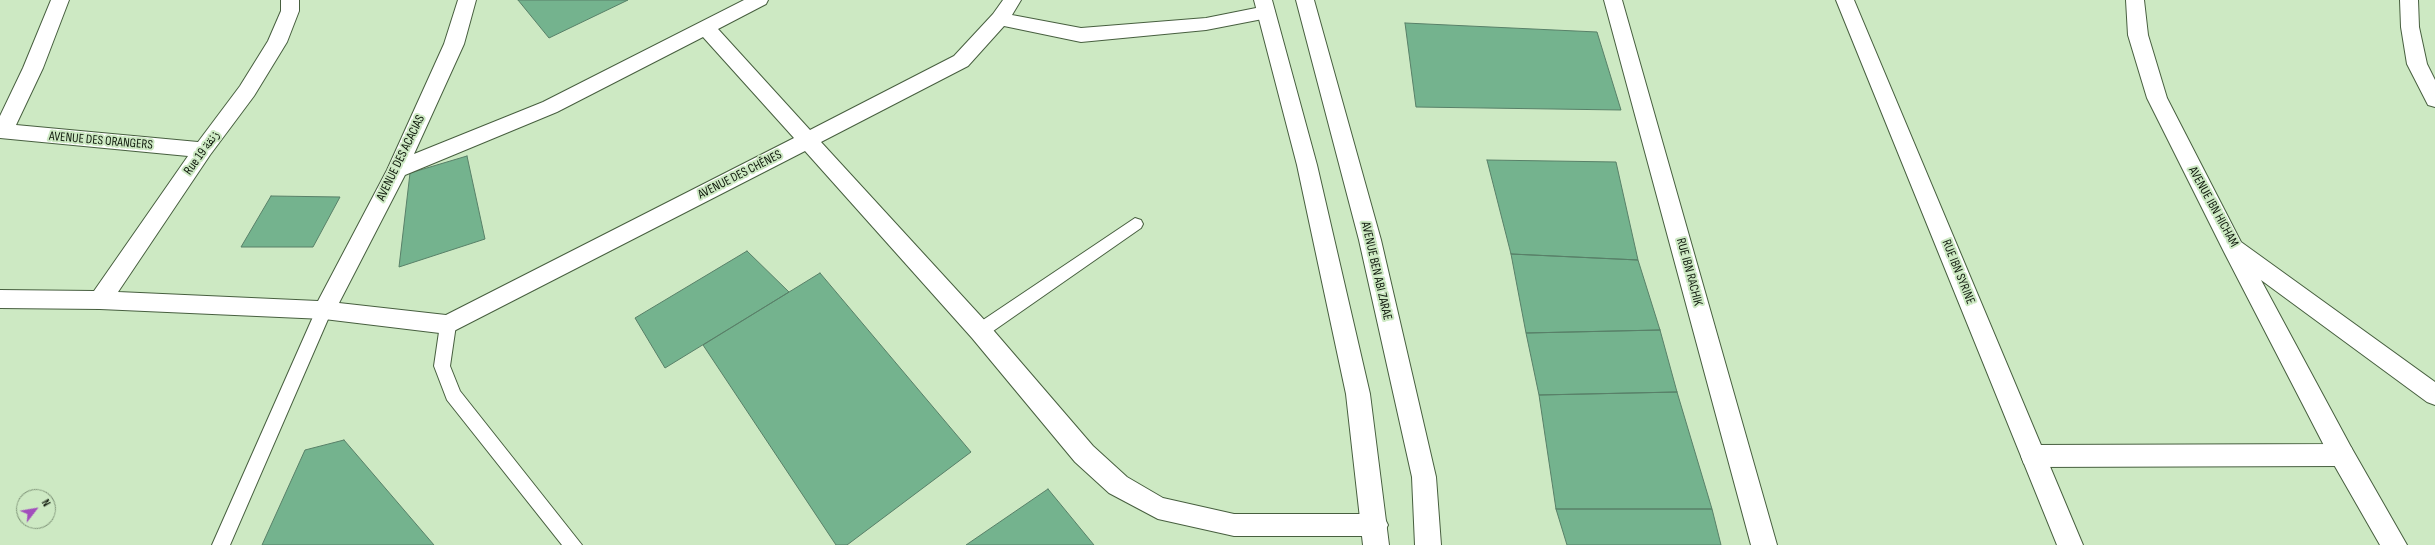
<!DOCTYPE html>
<html>
<head>
<meta charset="utf-8">
<style>
	body { margin:0 }
	#map { position:relative; width:2435px; height:545px; overflow:hidden; background:#cde9c3; font-family:"Sofia Sans Condensed",sans-serif }
	canvas { display:block }
	.north { position:absolute; left:16px; top:489px; width:40px; height:40px; box-sizing:border-box; background:#cde9c3; border:1px solid #81967a; border-radius:50%; rotate:59deg; font-size:11px; font-weight:700; line-height:16px; text-align:center; color:#0f190c }
	.north::after { content:''; display:block; margin:auto; width:14px; height:18px; background:#a24ebc; clip-path:polygon(50% 0,100% 100%,50% 72%,0 100%) }
</style>
</head>
<body>
<div id="map">
<canvas width="2435" height="545"></canvas>
<div class="north">N</div>
</div>
<script>
const ctx = document.querySelector('canvas').getContext('2d');
ctx.lineJoin = 'round';
function fill(path, color) { ctx.fillStyle = color; ctx.fill(path, 'evenodd'); }
const shape = rows => new Path2D(rows.map(r => 'M' + r).join(''));
function stroke(path, color, width, dash) { ctx.strokeStyle = color; ctx.lineWidth = width; ctx.lineCap = dash ? 'butt' : 'round'; ctx.setLineDash(dash || []); ctx.stroke(path); }
function drawText(font, color, halo, rows, align = 'center') {
  ctx.font = font + ' "Sofia Sans Condensed","Noto Naskh Arabic",sans-serif'; ctx.lineWidth = 4; ctx.setLineDash([]); ctx.textBaseline = 'middle'; ctx.strokeStyle = halo; ctx.fillStyle = color; for (const [text, x, y, turn = 0] of rows) {
    ctx.save(); ctx.translate(x, y); ctx.rotate((+turn || 0) * Math.PI / 180); ctx.textAlign = isNaN(turn) ? turn : align; if (halo) ctx.strokeText(text, 0, 0); ctx.fillText(text, 0, 0); ctx.restore();
  }
}
const building = shape([
	[518,0,628,0,549,38,518,0],
	[1405,23,1597,32,1621,110,1416,107,1405,23],
	[467,156,485,239,399,267,410,173,467,156],
	[1487,160,1616,162,1638,260,1511,254,1487,160],
	[271,196,340,197,313,247,241,247,271,196],
	[747,251,789,292,665,368,635,318,747,251],
	[1511,254,1638,260,1660,330,1526,333,1511,254],
	[820,273,971,452,847,545,836,545,703,345,820,273],
	[1660,330,1677,392,1539,395,1526,333,1660,330],
	[1677,392,1712,509,1556,509,1539,395,1677,392],
	[344,440,434,545,262,545,305,450,344,440],
	[1048,489,1094,545,966,545,1048,489],
	[1556,509,1712,509,1721,545,1567,545,1556,509]
]);
fill(building, '#74b38e');
stroke(building, '#588068', 1);
const service = shape([
	[1135,218,1141,220,1143,224,1141,228,986,336,980,338,974,336,972,331,974,326,1135,218],
	[324,303,330,305,332,310,230,545,212,545,316,310,318,305,324,303],
	[448,318,454,320,456,325,450,366,460,391,582,545,562,545,447,400,434,366,440,325,442,320,448,318]
]);
const pedestrian = shape([
	[2342,444,2351,447,2354,455,2351,463,2342,466,2033,467,2024,464,2021,456,2024,448,2033,445,2342,444]
]);
const minor = shape([
	[51,0,69,0,43,68,16,125,198,142,240,86,268,41,281,11,281,0,299,0,299,11,287,42,254,96,210,155,118,292,318,301,387,170,444,44,458,0,476,0,464,44,414,154,543,102,744,0,768,0,766,4,718,29,810,130,954,56,993,14,1003,0,1021,0,1012,15,1081,28,1206,18,1266,6,1273,7,1275,12,1273,17,1206,30,1081,42,1004,26,968,66,821,142,988,324,1093,446,1127,477,1163,498,1234,514,1375,514,1384,517,1388,525,1384,533,1375,536,1234,536,1158,519,1109,493,1075,462,972,338,805,151,448,334,324,319,100,309,0,308,0,290,94,291,188,156,0,138,0,116,23,68,51,0],
	[703,37,794,138,446,315,339,303,405,175,557,112,703,37],
	[1604,0,1622,0,1777,545,1751,545,1604,0],
	[1836,0,1854,0,2083,545,2057,545,1836,0],
	[2126,0,2144,0,2148,35,2167,98,2241,242,2435,382,2435,405,2427,402,2261,280,2351,447,2407,545,2380,545,2333,463,2224,252,2147,98,2128,35,2126,0],
	[2400,0,2418,0,2419,27,2427,64,2435,80,2435,107,2428,105,2407,64,2401,27,2400,0]
]);
const primary = shape([
	[1254,0,1272,0,1317,165,1370,394,1389,545,1363,545,1346,394,1297,165,1254,0],
	[1296,0,1314,0,1381,240,1436,477,1441,545,1415,545,1412,477,1359,240,1296,0]
]);
stroke(service, '#475f3f', 2);
stroke(pedestrian, '#475f3f', 2);
stroke(minor, '#475f3f', 2);
stroke(primary, '#475f3f', 2);
fill(service, '#fff');
fill(pedestrian, '#fff');
fill(minor, '#fff');
fill(primary, '#fff');
drawText('13px', '#0f190c', '#cde9c3', [
	["AVENUE DES ORANGERS",101,141,5],
	["Rue 19 زنقة",202,153,-54],
	["AVENUE DES ACACIAS",401,158,-64],
	["AVENUE DES CHÊNES",740,175,-27],
	["AVENUE IBN HICHAM",2213,207,61],
	["AVENUE BEN ABI ZARAE",1376,271,77],
	["RUE IBN RACHIK",1689,272,75],
	["RUE IBN SYRINE",1958,272,68]
]);
</script>
</body>
</html>
